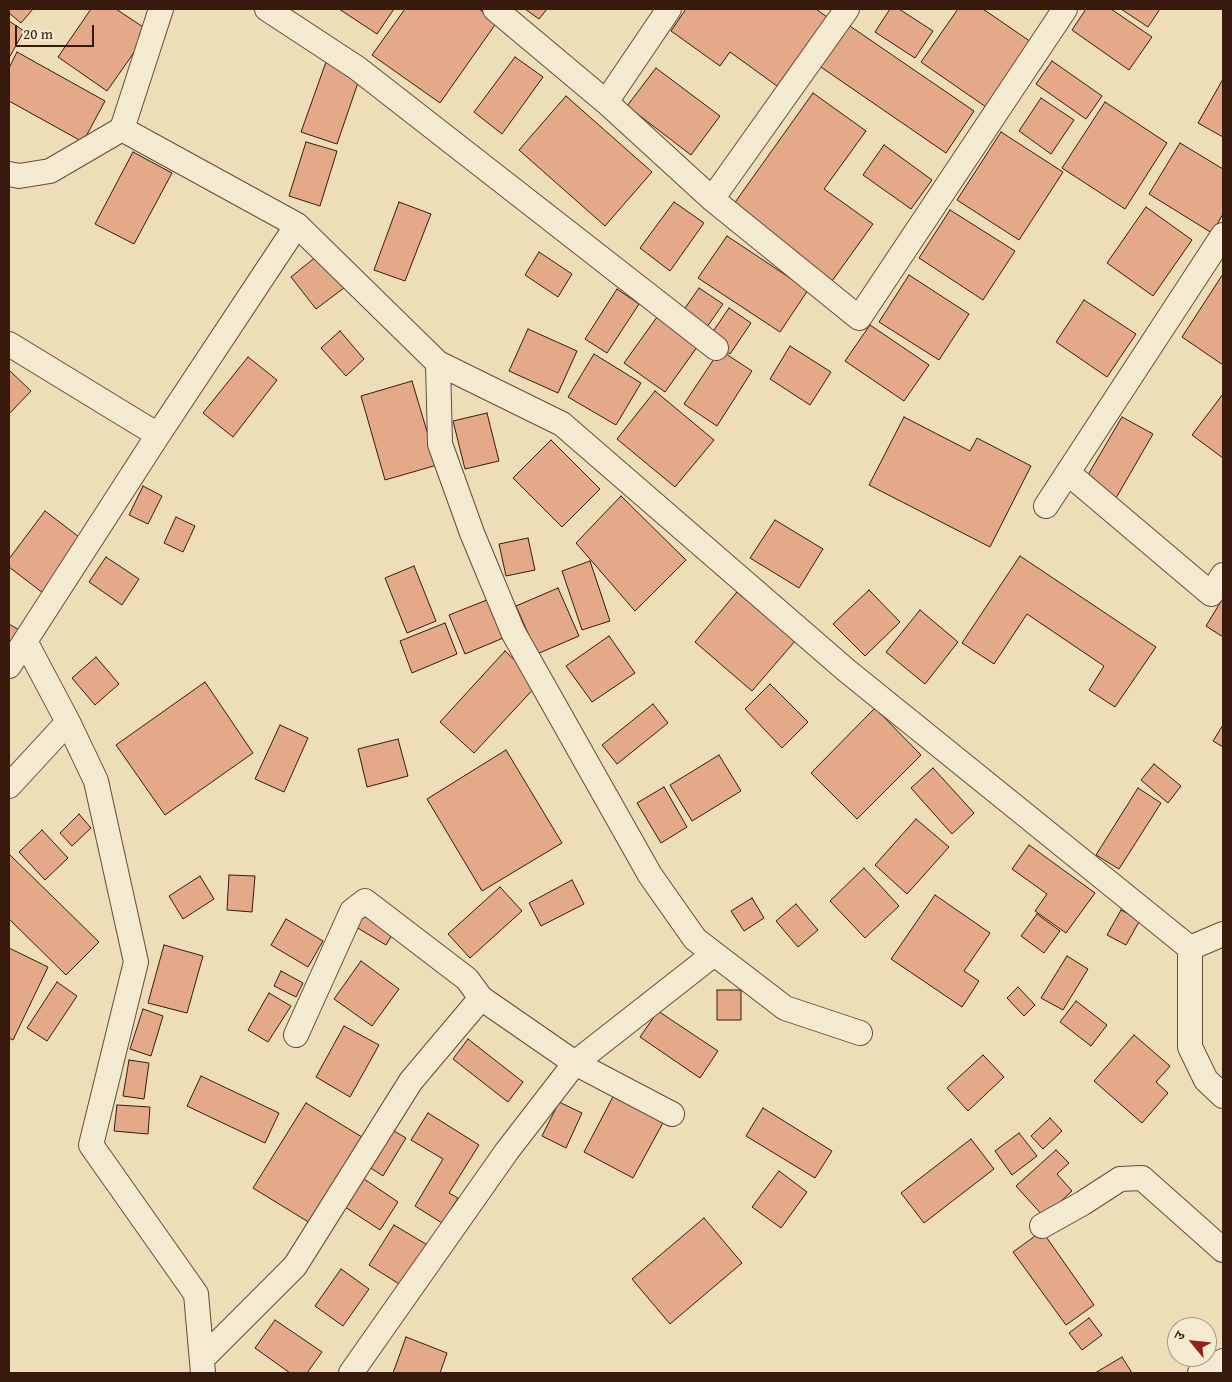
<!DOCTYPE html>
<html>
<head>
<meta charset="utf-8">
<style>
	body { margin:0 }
	#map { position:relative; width:1232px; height:1382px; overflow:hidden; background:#eddeb8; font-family:"Gentium Book Plus","Noto Serif Devanagari",serif }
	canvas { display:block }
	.frame { position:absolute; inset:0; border:10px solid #381a0d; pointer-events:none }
	.north { position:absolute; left:1167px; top:1317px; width:50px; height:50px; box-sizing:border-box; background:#f3ead1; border:1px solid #a89783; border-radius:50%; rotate:298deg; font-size:14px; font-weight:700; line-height:20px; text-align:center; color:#381a0d }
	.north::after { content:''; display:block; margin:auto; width:18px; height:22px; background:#8f2418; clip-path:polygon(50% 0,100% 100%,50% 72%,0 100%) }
	.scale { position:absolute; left:15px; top:25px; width:79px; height:22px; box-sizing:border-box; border:2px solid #381a0d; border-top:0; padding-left:6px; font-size:15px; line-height:18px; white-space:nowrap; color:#381a0d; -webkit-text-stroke:4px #f3ead1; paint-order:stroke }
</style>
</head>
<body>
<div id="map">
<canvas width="1232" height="1382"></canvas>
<div class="frame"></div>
<div class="north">उ</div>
<div class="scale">20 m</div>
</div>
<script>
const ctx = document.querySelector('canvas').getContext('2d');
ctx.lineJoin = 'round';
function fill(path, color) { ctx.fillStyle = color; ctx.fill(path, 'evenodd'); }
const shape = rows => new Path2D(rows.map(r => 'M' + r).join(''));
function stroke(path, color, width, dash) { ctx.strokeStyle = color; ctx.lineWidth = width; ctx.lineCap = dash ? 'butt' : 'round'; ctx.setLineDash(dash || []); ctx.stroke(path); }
const building = shape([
	[9,9,33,9,21,23,9,13,9,9],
	[91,9,116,9,149,31,107,91,58,57,91,9],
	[339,9,394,9,377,34,339,9],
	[405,9,479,9,497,22,440,103,372,55,405,9],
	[525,9,547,9,539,19,525,9],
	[686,9,816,9,827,17,777,86,730,52,720,66,671,31,686,9],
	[890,9,899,9,933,31,915,58,875,32,890,9],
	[958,9,983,9,1031,42,986,107,921,62,958,9],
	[1086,9,1111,9,1152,37,1129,70,1072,30,1086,9],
	[1121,9,1160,9,1148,27,1121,9],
	[9,21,24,31,9,58,9,21],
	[844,22,974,111,946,153,815,63,844,22],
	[17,52,105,101,83,142,9,101,9,68,17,52],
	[515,57,543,77,502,134,474,112,515,57],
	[1052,61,1102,96,1086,119,1036,84,1052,61],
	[326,62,361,74,337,144,301,132,326,62],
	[656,68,720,116,691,155,627,106,656,68],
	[1223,79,1223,137,1198,123,1223,79],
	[813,93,866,131,824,189,873,224,832,281,731,208,813,93],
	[566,96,652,172,605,226,519,150,566,96],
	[1041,98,1074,120,1051,154,1019,131,1041,98],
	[1105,102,1167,143,1125,209,1062,168,1105,102],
	[1001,132,1063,172,1019,240,957,200,1001,132],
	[306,142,337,151,320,206,289,196,306,142],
	[1180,143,1223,169,1223,214,1212,233,1149,194,1180,143],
	[884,145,932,180,911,209,863,175,884,145],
	[133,152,172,173,134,244,95,224,133,152],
	[399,202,431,214,405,281,374,270,399,202],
	[674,202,704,223,670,271,640,248,674,202],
	[1146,207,1192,240,1153,296,1107,263,1146,207],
	[950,210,1015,251,983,300,919,258,950,210],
	[727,236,808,290,780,332,698,278,727,236],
	[539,252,572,274,558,297,525,275,539,252],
	[318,255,344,288,316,309,291,277,318,255],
	[1223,274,1223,365,1182,337,1223,274],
	[909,275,969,314,939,360,879,322,909,275],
	[699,288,723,304,707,327,683,311,699,288],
	[617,289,639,304,607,353,585,339,617,289],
	[1084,300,1136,334,1107,377,1056,342,1084,300],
	[729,308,751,323,730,354,708,339,729,308],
	[660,313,700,343,665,392,624,363,660,313],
	[870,325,929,365,904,401,845,361,870,325],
	[528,329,577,351,558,393,509,371,528,329],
	[340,331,364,359,346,376,321,348,340,331],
	[790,346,831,372,810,405,770,379,790,346],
	[720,350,752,371,717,426,684,404,720,350],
	[594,354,641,383,616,425,568,397,594,354],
	[248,357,277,380,233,437,203,413,248,357],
	[9,370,31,391,9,414,9,370],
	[412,381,437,465,385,480,361,396,412,381],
	[655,391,714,440,675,487,617,439,655,391],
	[1223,394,1223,458,1192,435,1223,394],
	[487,413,499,461,465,469,453,421,487,413],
	[904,417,970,451,977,438,1031,466,990,547,869,485,904,417],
	[1122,417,1153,434,1116,498,1085,480,1122,417],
	[551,440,600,489,562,527,513,478,551,440],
	[143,486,162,496,148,524,129,515,143,486],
	[621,496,686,560,635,611,576,543,621,496],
	[45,511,83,540,43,593,9,567,9,559,45,511],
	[176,517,195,526,183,552,164,543,176,517],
	[775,520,823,549,799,588,750,558,775,520],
	[528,538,535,570,506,576,499,544,528,538],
	[1020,556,1156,647,1115,707,1089,690,1104,666,1027,614,994,664,962,643,1020,556],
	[106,557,139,579,122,605,89,582,106,557],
	[590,561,610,621,582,630,562,571,590,561],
	[414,566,436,621,407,633,385,578,414,566],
	[558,588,579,636,537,654,516,606,558,588],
	[869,590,900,622,865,656,833,624,869,590],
	[737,592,795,641,752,691,695,642,737,592],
	[492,598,508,636,465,654,449,615,492,598],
	[1223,598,1223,637,1206,626,1223,598],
	[920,610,958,642,925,684,886,652,920,610],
	[445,623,457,654,412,673,400,641,445,623],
	[9,624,26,634,9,664,9,624],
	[609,636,635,673,592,702,566,666,609,636],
	[505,651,539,683,474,753,440,722,505,651],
	[96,657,119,684,95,705,72,678,96,657],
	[205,682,253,753,165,815,116,745,205,682],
	[770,684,808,722,782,748,745,709,770,684],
	[653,704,668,723,617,764,602,745,653,704],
	[875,708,921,755,857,819,811,773,875,708],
	[280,725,308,738,284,792,255,779,280,725],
	[1223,725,1223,747,1213,741,1223,725],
	[398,739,408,776,367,787,358,749,398,739],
	[506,750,562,843,482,891,427,799,506,750],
	[719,755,741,791,692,821,670,785,719,755],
	[1154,764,1181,786,1168,803,1141,780,1154,764],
	[933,768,974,813,952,834,911,788,933,768],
	[664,787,687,827,661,843,637,803,664,787],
	[1138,788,1161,803,1119,869,1096,855,1138,788],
	[79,814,91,828,72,846,60,833,79,814],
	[916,819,949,847,907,894,875,865,916,819],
	[42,830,68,858,45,880,19,852,42,830],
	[1029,845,1095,893,1066,933,1035,911,1047,894,1012,869,1029,845],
	[9,854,99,942,66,975,9,919,9,854],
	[864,868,899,906,865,938,830,901,864,868],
	[229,875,255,876,252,912,227,910,229,875],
	[200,876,214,899,183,919,169,896,200,876],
	[572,880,584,904,541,926,529,903,572,880],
	[500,887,522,911,470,958,448,934,500,887],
	[935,895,990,933,964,971,979,981,962,1007,891,959,935,895],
	[752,898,764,918,744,931,731,911,752,898],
	[796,904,818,930,798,947,776,921,796,904],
	[361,906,396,928,386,945,351,924,361,906],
	[1121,910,1140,920,1126,945,1107,935,1121,910],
	[1037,914,1060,931,1044,953,1021,936,1037,914],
	[286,919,323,941,308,967,271,945,286,919],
	[164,945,203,956,187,1013,148,1003,164,945],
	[9,948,48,967,13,1040,9,1038,9,948],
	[1067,956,1088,969,1063,1010,1041,998,1067,956],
	[361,961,399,989,372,1026,334,999,361,961],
	[281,971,303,983,296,997,274,986,281,971],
	[57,982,77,996,47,1041,27,1028,57,982],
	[1018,987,1035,1005,1024,1016,1007,998,1018,987],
	[717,990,741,990,741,1020,717,1020,717,990],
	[269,993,291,1006,268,1042,248,1030,269,993],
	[1076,1001,1107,1025,1091,1046,1060,1022,1076,1001],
	[143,1009,163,1016,151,1056,130,1049,143,1009],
	[658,1011,718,1051,700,1078,640,1037,658,1011],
	[344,1026,379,1045,350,1097,316,1077,344,1026],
	[1134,1035,1170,1066,1156,1082,1168,1093,1142,1123,1094,1081,1134,1035],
	[468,1039,523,1082,508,1102,453,1059,468,1039],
	[983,1055,1004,1077,968,1111,947,1088,983,1055],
	[129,1060,149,1063,144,1099,123,1096,129,1060],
	[201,1076,279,1113,265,1143,187,1106,201,1076],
	[615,1093,665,1119,633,1178,584,1152,615,1093],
	[559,1102,582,1113,566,1148,542,1136,559,1102],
	[306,1103,362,1137,310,1223,253,1188,306,1103],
	[117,1105,150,1107,148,1134,114,1131,117,1105],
	[763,1108,832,1151,815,1178,746,1136,763,1108],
	[428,1113,479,1145,449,1193,458,1198,442,1223,415,1206,443,1159,411,1140,428,1113],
	[1050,1118,1062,1131,1043,1149,1031,1136,1050,1118],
	[389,1128,406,1138,383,1176,366,1165,389,1128],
	[1019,1133,1037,1156,1012,1175,995,1151,1019,1133],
	[971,1139,994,1169,924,1223,901,1193,971,1139],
	[1056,1150,1069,1163,1057,1174,1072,1191,1044,1217,1016,1186,1056,1150],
	[779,1171,807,1192,781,1228,752,1207,779,1171],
	[364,1179,398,1202,380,1230,345,1207,364,1179],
	[704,1218,742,1263,670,1324,632,1279,704,1218],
	[394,1225,429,1246,404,1287,369,1265,394,1225],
	[1042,1231,1094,1305,1066,1325,1013,1252,1042,1231],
	[341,1269,369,1289,343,1326,315,1306,341,1269],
	[1089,1318,1102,1335,1082,1350,1069,1333,1089,1318],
	[275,1320,322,1352,307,1373,290,1373,255,1348,275,1320],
	[406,1337,447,1353,440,1373,393,1373,406,1337],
	[1122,1357,1132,1373,1095,1373,1122,1357]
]);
fill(building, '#e4a988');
stroke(building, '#381a0d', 1);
const street = shape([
	[267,9,357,68,716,348],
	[495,9,606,102,712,199,859,318,1065,9],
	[606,102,669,9],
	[122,129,297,225,438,363,562,424,846,670,1190,948],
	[9,174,19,176,50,171,122,129,161,9],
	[712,199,847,9],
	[9,344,158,435],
	[438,363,440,444,472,533,513,632,650,875,695,939,785,1008,860,1033],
	[1068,473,1211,594,1223,575],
	[1046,506,1223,235],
	[25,641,68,722,96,781,136,962,91,1145,196,1294,203,1373],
	[9,666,158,435,297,225],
	[9,786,68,722],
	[1190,948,1190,1047,1206,1080,1223,1096],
	[1190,948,1223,934],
	[296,1035,352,911,365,901,467,979,481,998,575,1063,672,1114],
	[1042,1226,1083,1203,1120,1179,1142,1178,1223,1250],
	[202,1359,295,1266,411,1081,481,998],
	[351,1373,507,1151,575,1063,714,954],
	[1200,1373,1223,1361]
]);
stroke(street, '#654b38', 26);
stroke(street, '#f3ead1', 24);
</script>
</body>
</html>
